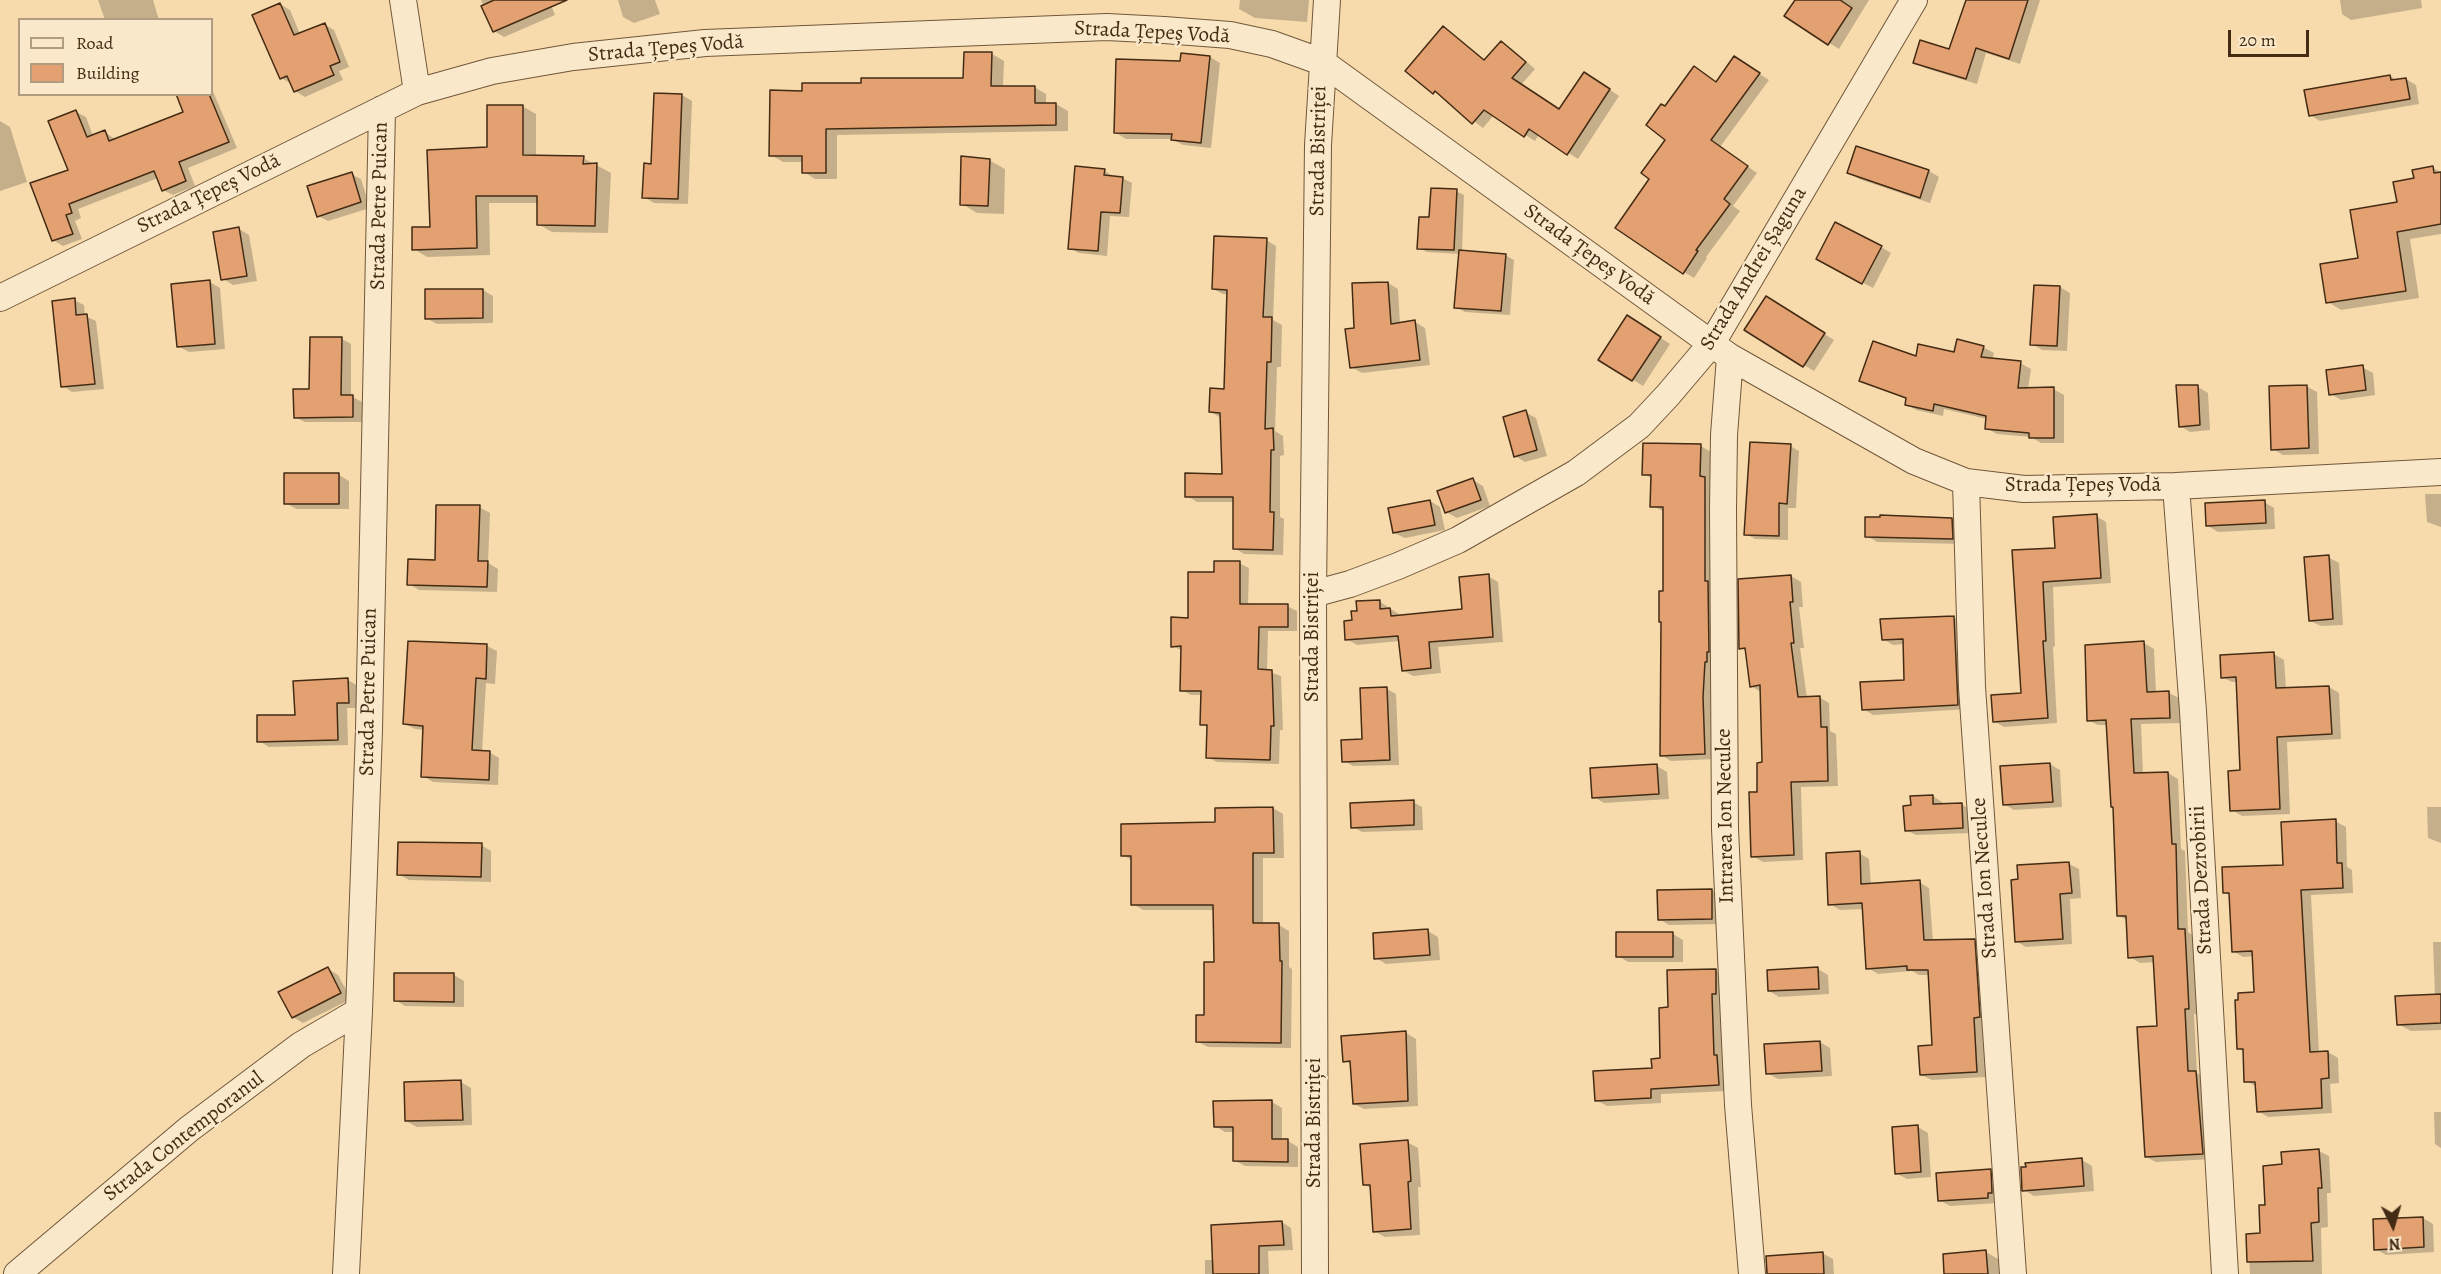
<!DOCTYPE html>
<html>
<head>
<meta charset="utf-8">
<style>
	body { margin:0 }
	#map { position:relative; width:2441px; height:1274px; overflow:hidden; background:#f7dbad; font-family:Alegreya,serif }
	canvas { display:block }
	.legend { position:absolute; left:18px; top:18px; width:195px; height:78px; box-sizing:border-box; background:#fae8ca; border:2px solid #b19c81; margin:0; padding:8px 10px; list-style:none; font-size:18px; color:#432b14 }
	.legend li { display:flex; align-items:center; gap:12px; height:30px }
	.legend b { width:30px; border:2px solid #b19c81 }
	.north { position:absolute; left:2363px; top:1196px; width:60px; height:60px; -webkit-text-stroke:4px #fae8ca; paint-order:stroke; rotate:175deg; font-size:16px; font-weight:700; line-height:24px; text-align:center; color:#432b14 }
	.north::after { content:''; display:block; margin:auto; width:21px; height:27px; background:#432b14; clip-path:polygon(50% 0,100% 100%,50% 72%,0 100%) }
	.scale { position:absolute; left:2228px; top:30px; width:81px; height:27px; box-sizing:border-box; border:3px solid #432b14; border-top:0; padding-left:8px; font-size:18px; line-height:21px; white-space:nowrap; color:#432b14; -webkit-text-stroke:4px #fae8ca; paint-order:stroke }
</style>
</head>
<body>
<div id="map">
<canvas width="2441" height="1274"></canvas>
<ul class="legend">
<li><b style="height:8px;background:#fae8ca"></b>Road</li>
<li><b style="height:16px;background:#e3a171"></b>Building</li>
</ul>
<div class="north">N</div>
<div class="scale">20 m</div>
</div>
<script>
const ctx = document.querySelector('canvas').getContext('2d');
ctx.lineJoin = 'round';
function fill(path, color) { ctx.fillStyle = color; ctx.fill(path, 'evenodd'); }
const shape = rows => new Path2D(rows.map(r => 'M' + r).join(''));
function stroke(path, color, width, dash) { ctx.strokeStyle = color; ctx.lineWidth = width; ctx.lineCap = dash ? 'butt' : 'round'; ctx.setLineDash(dash || []); ctx.stroke(path); }
function drawText(font, color, halo, rows, align = 'center') {
  ctx.font = font + ' Alegreya,serif'; ctx.lineWidth = 4.5; ctx.setLineDash([]); ctx.textBaseline = 'middle'; ctx.strokeStyle = halo; ctx.fillStyle = color; for (const [text, x, y, turn = 0] of rows) {
    ctx.save(); ctx.translate(x, y); ctx.rotate((+turn || 0) * Math.PI / 180); ctx.textAlign = isNaN(turn) ? turn : align; if (halo) ctx.strokeText(text, 0, 0); ctx.fillText(text, 0, 0); ctx.restore();
  }
}
fill(shape([
	[98,0,153,0,159,20,105,20],
	[481,0,549,0,555,15,504,37,494,31],
	[618,0,655,0,660,14,634,23,623,17],
	[1240,0,1309,0,1307,22,1255,18,1239,9],
	[1797,0,1869,0,1839,49,1786,16],
	[1972,0,2040,0,2020,64,1986,53,1977,84,1925,68,1914,62,1950,51],
	[2340,0,2421,0,2422,8,2351,20,2342,14],
	[280,4,290,10,300,34,324,24,334,30,349,67,339,71,343,80,305,97,295,91,292,84,281,78],
	[1443,28,1486,61,1502,43,1512,49,1535,69,1521,85,1560,111,1594,79,1619,96,1578,159,1539,134,1535,141,1494,115,1483,128,1407,71],
	[992,54,1004,61,1003,87,1034,87,1046,94,1046,104,1056,104,1068,111,1068,131,837,135,837,179,815,179,804,172,803,162,783,162,771,155,803,92,862,85,965,79],
	[1210,57,1220,63,1211,148,1183,145,1172,139,1126,139,1116,133,1181,62],
	[1744,64,1769,80,1720,147,1757,173,1733,206,1740,211,1706,257,1707,258,1694,278,1684,272,1651,179,1667,139,1665,108,1695,68,1718,83],
	[2390,76,2398,81,2406,79,2416,85,2419,104,2320,121,2310,115],
	[212,89,237,148,188,168,195,186,173,195,163,190,158,178,78,209,81,218,75,221,82,239,63,246,53,240,70,171,76,112,86,117,93,136,105,132,116,140,185,113,179,94,212,94],
	[682,95,692,101,688,204,654,203,644,197,652,165],
	[522,106,536,114,536,157,583,158,611,173,608,233,552,232,538,224,538,203,489,203,490,255,427,257,414,249],
	[0,121,10,127,27,182,0,191],
	[989,160,1005,169,1004,214,977,213,962,204],
	[2433,168,2441,172,2441,234,2410,239,2419,298,2341,310,2328,302,2415,179],
	[1105,171,1114,177,1122,178,1132,183,1129,217,1110,216,1107,256,1079,253,1069,248],
	[1929,171,1939,177,1930,203,1859,179,1849,173],
	[351,174,361,179,370,208,328,221,318,216],
	[1456,191,1464,195,1462,252,1505,255,1514,260,1510,315,1465,312,1456,307,1460,254,1427,252,1419,248,1431,219],
	[239,229,249,235,257,281,233,285,223,279],
	[1266,240,1276,246,1273,320,1282,325,1281,367,1277,367,1275,431,1283,436,1284,455,1280,456,1280,517,1284,519,1283,555,1244,554,1234,548,1235,502,1197,502,1187,496,1223,475,1221,418,1211,412,1225,390,1229,295,1223,294,1213,289],
	[1881,247,1891,253,1873,288,1828,264],
	[210,282,220,288,225,349,189,352,178,346],
	[1388,283,1398,289,1400,324,1415,322,1425,328,1430,365,1362,373,1351,367,1355,329,1353,285],
	[2060,287,2070,293,2067,351,2042,350,2032,344],
	[483,290,493,296,493,323,437,324,426,318],
	[74,300,84,305,85,316,96,321,104,389,72,392,63,386],
	[1776,304,1834,340,1814,371,1804,365],
	[1638,323,1670,344,1643,386,1600,359],
	[342,339,351,344,351,396,362,402,362,422,305,422,295,417],
	[1983,347,1994,353,1992,360,2020,363,2031,369,2028,389,2053,389,2064,395,2064,443,2041,443,2031,437,1997,434,1986,428,1987,419,1944,409,1943,416,1916,410,1906,404,1907,399,1861,380,1917,358,1955,354],
	[2362,367,2373,373,2375,395,2341,400,2331,394],
	[2306,386,2317,392,2319,454,2283,455,2273,449],
	[2198,387,2208,393,2210,430,2190,432,2180,426],
	[1525,412,1536,418,1547,456,1525,462,1515,456],
	[1701,446,1711,452,1710,481,1715,484,1715,759,1671,761,1661,755,1660,727,1662,727,1661,593,1664,593,1665,512,1652,506,1653,479,1644,474],
	[1790,446,1799,451,1796,508,1788,508,1788,540,1755,539,1746,534],
	[286,475,339,475,349,481,349,509,296,509,286,503],
	[1473,480,1483,486,1490,506,1457,518,1446,512],
	[2425,494,2441,494,2441,527,2427,522],
	[1430,501,1440,507,1445,530,1405,538,1394,533],
	[2264,502,2274,508,2275,529,2218,532,2208,526],
	[479,507,490,513,488,563,498,569,497,592,419,590,409,584,436,561],
	[2096,516,2106,522,2111,583,2053,587,2055,646,2053,647,2057,723,2004,727,1994,721,2023,695,2014,552,2056,550],
	[1952,519,1962,525,1962,544,1877,542,1867,536],
	[2328,557,2339,563,2343,625,2321,626,2310,621],
	[1239,563,1249,568,1248,606,1287,606,1297,611,1297,631,1268,631,1267,671,1281,676,1283,730,1280,730,1279,764,1217,762,1207,757,1209,728,1202,724,1202,695,1191,695,1182,690,1182,651,1173,646,1216,573],
	[1488,576,1498,582,1503,642,1438,647,1441,673,1413,676,1403,670,1400,641,1357,645,1347,639,1358,613,1379,601,1400,615,1463,610],
	[1791,576,1801,582,1803,607,1799,607,1804,648,1800,648,1807,698,1819,697,1829,703,1830,731,1836,734,1838,786,1801,787,1803,860,1763,862,1753,856,1764,764,1761,692,1751,686,1747,651,1740,648],
	[1954,617,1963,623,1967,709,1873,715,1864,709,1906,681,1904,644,1893,645,1883,639],
	[2144,643,2154,649,2156,693,2169,693,2179,698,2180,723,2141,724,2143,775,2168,773,2178,779,2181,849,2185,851,2188,932,2194,936,2198,1014,2194,1014,2197,1073,2206,1078,2213,1159,2156,1162,2146,1157,2159,1028,2155,962,2140,963,2130,957,2128,921,2118,915,2114,808,2108,725,2098,725,2088,720],
	[487,646,497,651,495,684,486,683,482,752,489,752,499,758,498,785,433,782,423,776,424,730,415,729,405,724],
	[2274,654,2284,660,2286,689,2329,687,2339,693,2341,739,2287,742,2290,814,2242,816,2232,810,2242,771,2237,682,2232,682,2222,677],
	[348,680,358,686,359,708,347,708,348,745,269,747,259,741],
	[1387,689,1396,694,1399,765,1353,766,1344,761,1364,741],
	[2050,764,2060,770,2062,807,2014,810,2004,804],
	[1657,766,1667,772,1669,799,1604,803,1594,797],
	[1933,796,1942,802,1942,805,1961,804,1971,810,1972,833,1916,835,1906,830,1912,806],
	[1413,802,1422,807,1423,830,1362,832,1353,827],
	[2427,807,2441,807,2441,843,2428,838],
	[1273,808,1283,814,1284,858,1263,858,1263,925,1279,925,1289,931,1289,967,1292,969,1291,1048,1208,1047,1198,1042,1206,1016,1215,963,1215,910,1143,910,1133,904,1133,861,1123,855],
	[2335,821,2346,827,2347,867,2352,870,2353,893,2311,895,2319,1053,2328,1052,2338,1058,2339,1083,2330,1084,2332,1113,2268,1117,2258,1111,2257,1087,2246,1081,2245,1052,2238,1048,2256,994,2254,956,2243,957,2233,951,2231,896,2224,892,2284,867],
	[481,845,491,851,491,882,409,880,398,874],
	[1859,853,1869,859,1871,885,1919,882,1929,888,1933,942,1974,940,1984,946,1983,1023,1986,1077,1932,1080,1921,1075,1933,1046,1930,975,1919,975,1912,971,1878,974,1868,968,1864,909,1840,910,1830,904],
	[2069,864,2079,869,2081,898,2070,899,2072,944,2026,947,2016,941],
	[1711,890,1722,896,1722,924,1669,925,1659,919],
	[1428,931,1438,937,1440,960,1386,964,1376,958],
	[1673,934,1683,940,1683,962,1628,962,1618,956],
	[2433,942,2441,942,2441,1030,2411,1031,2398,1024,2435,996],
	[328,969,338,975,351,999,303,1023,293,1017],
	[1818,969,1828,975,1829,994,1779,997,1769,991],
	[1716,971,1726,977,1729,1091,1661,1094,1661,1103,1607,1106,1596,1100,1653,1069,1661,1060,1670,1009],
	[454,975,464,981,464,1007,405,1006,395,1000],
	[1406,1033,1416,1039,1418,1106,1364,1109,1354,1104,1352,1065,1345,1061],
	[1820,1042,1830,1048,1832,1076,1778,1079,1767,1073],
	[461,1082,471,1088,472,1125,417,1127,406,1121],
	[1272,1102,1282,1108,1282,1141,1288,1141,1298,1147,1298,1167,1245,1166,1234,1160,1234,1132,1225,1132,1215,1126],
	[2434,1112,2441,1112,2441,1148,2435,1144],
	[1918,1127,1928,1133,1931,1177,1907,1179,1896,1173],
	[1407,1142,1418,1148,1421,1187,1418,1187,1420,1235,1385,1237,1374,1231,1372,1189,1364,1184],
	[2319,1151,2329,1156,2331,1193,2327,1193,2328,1227,2321,1228,2322,1274,2250,1274,2248,1235,2262,1235,2267,1206,2283,1166],
	[2082,1160,2092,1166,2094,1191,2034,1196,2024,1190],
	[1990,1171,2001,1177,1998,1203,1950,1206,1939,1200],
	[2423,1218,2433,1224,2434,1252,2386,1255,2376,1249],
	[1282,1222,1291,1228,1293,1250,1268,1251,1269,1274,1205,1274,1205,1260,1214,1260],
	[1986,1252,1998,1259,1999,1274,1946,1274],
	[1822,1253,1833,1259,1834,1274,1780,1274]
]), '#0003');
const building = shape([
	[494,0,567,0,493,32,481,6,494,0],
	[1795,0,1840,0,1852,8,1828,45,1784,16,1795,0],
	[1966,0,2028,0,2009,59,1976,48,1966,79,1913,63,1920,40,1949,49,1966,0],
	[280,3,294,35,325,23,340,62,330,66,334,75,294,92,287,76,280,79,252,15,280,3],
	[1443,26,1484,60,1501,41,1526,62,1512,78,1559,109,1584,72,1610,89,1567,155,1529,129,1524,137,1484,110,1472,124,1435,91,1433,94,1405,71,1443,26],
	[964,52,992,52,991,86,1035,86,1035,103,1056,103,1056,125,826,129,826,173,802,173,802,156,769,156,770,90,802,91,802,83,861,83,861,78,963,78,964,52],
	[1181,53,1210,56,1201,143,1171,140,1172,134,1114,133,1116,59,1180,61,1181,53],
	[1734,56,1760,73,1711,140,1748,166,1724,199,1730,204,1696,250,1698,251,1683,274,1615,228,1649,179,1641,173,1665,140,1646,125,1661,104,1665,106,1694,66,1716,82,1734,56],
	[2390,75,2391,80,2406,78,2410,99,2309,116,2304,90,2390,75],
	[654,93,682,94,678,199,642,198,644,163,651,164,654,93],
	[176,94,209,94,229,142,179,162,186,181,162,191,154,171,69,204,72,213,66,215,73,234,52,241,30,183,68,170,48,121,76,110,87,137,105,130,109,141,183,112,176,94],
	[487,105,523,105,523,155,584,156,583,164,597,163,595,226,537,225,537,196,476,196,477,248,412,250,412,227,430,227,427,150,487,147,487,105],
	[1856,146,1929,170,1920,198,1847,173,1856,146],
	[961,156,990,159,988,206,960,205,961,156],
	[1075,166,1105,169,1104,175,1123,177,1120,213,1101,212,1098,251,1068,249,1075,166],
	[2433,166,2434,173,2441,172,2441,224,2397,232,2406,291,2326,303,2320,264,2358,258,2350,210,2397,202,2393,182,2414,178,2412,170,2433,166],
	[352,172,361,202,317,217,307,186,352,172],
	[1431,188,1457,189,1454,250,1417,249,1419,217,1429,217,1431,188],
	[1835,222,1882,246,1862,284,1816,259,1835,222],
	[239,227,247,276,221,280,213,232,239,227],
	[1214,236,1267,238,1263,317,1272,317,1271,362,1267,362,1265,429,1273,428,1274,450,1271,450,1270,512,1274,512,1273,550,1233,549,1233,497,1185,497,1185,473,1222,474,1220,413,1209,412,1210,388,1224,389,1227,290,1212,289,1214,236],
	[1459,250,1506,254,1501,311,1454,308,1459,250],
	[210,280,215,344,177,347,171,284,210,280],
	[1388,282,1391,324,1415,320,1420,360,1350,368,1345,329,1354,328,1352,283,1388,282],
	[2034,285,2060,286,2057,346,2030,345,2034,285],
	[425,289,483,289,483,318,425,319,425,289],
	[1766,296,1825,333,1803,367,1744,330,1766,296],
	[75,298,76,315,87,314,95,384,61,387,52,301,75,298],
	[1627,315,1661,337,1632,381,1598,360,1627,315],
	[310,337,342,337,341,395,353,395,353,417,294,418,293,389,309,389,310,337],
	[1957,339,1984,346,1981,357,2021,361,2018,388,2054,387,2054,438,2029,438,2029,433,1985,429,1986,416,1934,404,1933,411,1905,405,1906,398,1859,381,1873,341,1916,356,1918,344,1954,352,1957,339],
	[2363,365,2366,390,2329,395,2326,370,2363,365],
	[2176,385,2198,385,2200,425,2179,427,2176,385],
	[2307,385,2309,448,2271,450,2269,386,2307,385],
	[1526,410,1537,450,1514,457,1503,417,1526,410],
	[1750,442,1791,444,1787,504,1779,503,1779,536,1744,535,1750,442],
	[1643,443,1701,444,1700,476,1705,477,1705,581,1708,581,1709,652,1707,652,1707,662,1705,662,1703,697,1705,754,1660,756,1661,622,1659,622,1659,591,1663,591,1663,507,1650,507,1651,475,1642,475,1643,443],
	[284,473,339,473,339,504,284,504,284,473],
	[1473,478,1481,500,1445,513,1437,491,1473,478],
	[1430,500,1435,525,1393,533,1388,508,1430,500],
	[2265,500,2266,523,2206,526,2205,503,2265,500],
	[436,505,480,505,478,561,488,561,487,587,407,585,408,559,435,560,436,505],
	[2097,514,2101,578,2043,582,2046,641,2043,641,2048,718,1993,722,1991,695,2021,693,2012,550,2055,548,2053,517,2097,514],
	[1880,515,1952,518,1953,539,1865,537,1865,517,1880,517,1880,515],
	[2329,555,2333,619,2309,621,2304,557,2329,555],
	[1214,561,1240,561,1240,604,1288,604,1288,627,1259,627,1258,669,1272,670,1274,726,1271,726,1270,760,1206,758,1207,725,1200,725,1201,691,1180,691,1181,646,1171,647,1171,617,1188,618,1188,572,1214,572,1214,561],
	[1489,574,1493,637,1429,642,1431,668,1402,671,1398,636,1345,640,1344,621,1352,620,1351,611,1357,611,1356,601,1380,600,1380,609,1390,608,1391,616,1462,609,1459,577,1489,574],
	[1791,575,1793,602,1790,602,1794,643,1791,643,1798,697,1820,696,1821,727,1827,727,1828,781,1791,782,1794,855,1751,857,1749,792,1757,792,1757,763,1762,762,1760,685,1750,687,1745,648,1739,649,1738,579,1791,575],
	[1954,616,1958,705,1862,710,1860,682,1904,680,1903,639,1882,640,1880,619,1954,616],
	[408,641,487,644,486,679,476,678,472,750,490,751,489,780,421,777,423,726,403,724,408,641],
	[2144,641,2147,692,2169,691,2170,718,2131,719,2134,773,2168,772,2172,844,2176,844,2178,929,2185,929,2189,1009,2185,1009,2188,1071,2196,1071,2203,1154,2145,1157,2137,1027,2157,1026,2153,956,2128,958,2126,916,2117,916,2113,807,2111,807,2106,720,2087,721,2085,645,2144,641],
	[2274,652,2276,688,2329,686,2332,734,2277,737,2280,809,2230,811,2228,771,2240,770,2236,677,2221,678,2220,655,2274,652],
	[348,678,349,703,337,703,338,740,257,742,257,715,295,715,293,681,348,678],
	[1387,687,1390,760,1342,762,1341,740,1362,739,1360,688,1387,687],
	[2050,763,2053,802,2003,805,2000,766,2050,763],
	[1657,764,1659,794,1592,798,1590,768,1657,764],
	[1933,795,1933,804,1962,803,1963,828,1905,831,1903,806,1911,805,1910,796,1933,795],
	[1414,800,1414,825,1351,828,1350,803,1414,800],
	[1273,807,1274,853,1253,853,1253,923,1279,923,1280,961,1282,961,1281,1043,1196,1042,1196,1015,1204,1015,1204,962,1214,962,1213,905,1131,905,1131,856,1121,856,1121,824,1215,822,1215,808,1273,807],
	[2336,819,2337,863,2342,863,2343,888,2301,890,2310,1052,2328,1051,2329,1078,2321,1079,2322,1108,2257,1112,2255,1082,2244,1082,2243,1049,2237,1049,2235,1000,2238,1000,2238,993,2254,992,2252,951,2232,952,2229,893,2223,893,2222,867,2283,865,2281,822,2336,819],
	[398,842,482,843,481,877,397,875,398,842],
	[1860,851,1861,884,1920,880,1924,940,1975,939,1980,1017,1974,1018,1977,1072,1920,1075,1918,1046,1932,1045,1928,970,1907,970,1907,966,1866,969,1862,903,1828,905,1826,853,1860,851],
	[2069,862,2072,893,2060,894,2063,939,2015,942,2011,880,2018,879,2017,865,2069,862],
	[1712,889,1712,919,1658,920,1657,890,1712,889],
	[1428,929,1430,955,1374,959,1373,933,1428,929],
	[1616,932,1673,932,1673,957,1616,957,1616,932],
	[328,967,341,993,292,1018,278,992,328,967],
	[1818,967,1819,989,1768,991,1767,970,1818,967],
	[1716,969,1716,994,1712,994,1714,1055,1717,1055,1719,1085,1651,1089,1651,1098,1595,1101,1593,1071,1652,1068,1651,1059,1660,1058,1659,1008,1668,1007,1667,970,1716,969],
	[394,973,454,973,454,1002,394,1001,394,973],
	[2441,994,2441,1023,2397,1025,2395,996,2441,994],
	[1406,1031,1408,1101,1353,1104,1350,1061,1343,1062,1341,1036,1406,1031],
	[1820,1041,1822,1071,1766,1074,1764,1044,1820,1041],
	[461,1080,463,1120,405,1121,404,1082,461,1080],
	[1272,1100,1272,1139,1288,1139,1288,1162,1233,1161,1233,1127,1214,1127,1213,1101,1272,1100],
	[1918,1125,1921,1172,1895,1174,1892,1127,1918,1125],
	[1408,1140,1411,1181,1408,1182,1411,1229,1373,1232,1370,1185,1363,1185,1360,1144,1408,1140],
	[2319,1149,2322,1188,2318,1188,2319,1222,2311,1223,2313,1261,2247,1262,2246,1234,2260,1233,2259,1205,2265,1205,2263,1166,2282,1164,2281,1152,2319,1149],
	[2082,1158,2084,1186,2022,1191,2021,1167,2026,1167,2025,1163,2082,1158],
	[1991,1169,1992,1193,1988,1193,1988,1198,1938,1201,1936,1173,1991,1169],
	[2423,1217,2424,1247,2374,1250,2373,1219,2423,1217],
	[1282,1221,1284,1245,1259,1246,1259,1274,1213,1274,1211,1225,1282,1221],
	[1986,1250,1988,1274,1944,1274,1943,1254,1986,1250],
	[1823,1252,1824,1274,1767,1274,1766,1256,1823,1252]
]);
fill(building, '#e3a171');
stroke(building, '#432b14', 1.5);
const minor = shape([
	[403,0,417,92],
	[0,298,417,92,492,71,573,57,705,43,1107,27,1164,30,1230,35,1272,44,1322,62,1730,357,1914,461,1966,482,2024,489,2176,486,2441,472],
	[1730,357,1724,435,1723,509,1725,829,1738,1105,1752,1274],
	[1966,482,1972,687,2013,1274],
	[2176,486,2193,711,2225,1274],
	[1313,594,1350,584,1398,566,1458,540,1576,473,1639,426,1668,395,1712,343,1914,0],
	[17,1274,189,1129,301,1045,359,1011],
	[346,1274,359,1011,369,730,382,109],
	[1315,1274,1313,594,1318,145,1327,0]
]);
stroke(minor, '#70573a', 28);
stroke(minor, '#fae8ca', 26);
drawText('21px', '#432b14', '#fae8ca', [
	["Strada Țepeș Vodă",1152,33,3],
	["Strada Țepeș Vodă",666,49,-5],
	["Strada Bistriței",1319,151,-89],
	["Strada Țepeș Vodă",209,194,-26],
	["Strada Petre Puican",380,206,-89],
	["Strada Țepeș Vodă",1589,255,36],
	["Strada Andrei Șaguna",1754,269,-59],
	["Strada Țepeș Vodă",2083,486],
	["Strada Bistriței",1313,637,-90],
	["Strada Petre Puican",369,692,-89],
	["Intrarea Ion Neculce",1726,816,-91],
	["Strada Ion Neculce",1985,878,-94],
	["Strada Dezrobirii",2202,880,-93],
	["Strada Bistriței",1315,1123,-90],
	["Strada Contemporanul",184,1137,-38]
]);
</script>
</body>
</html>
